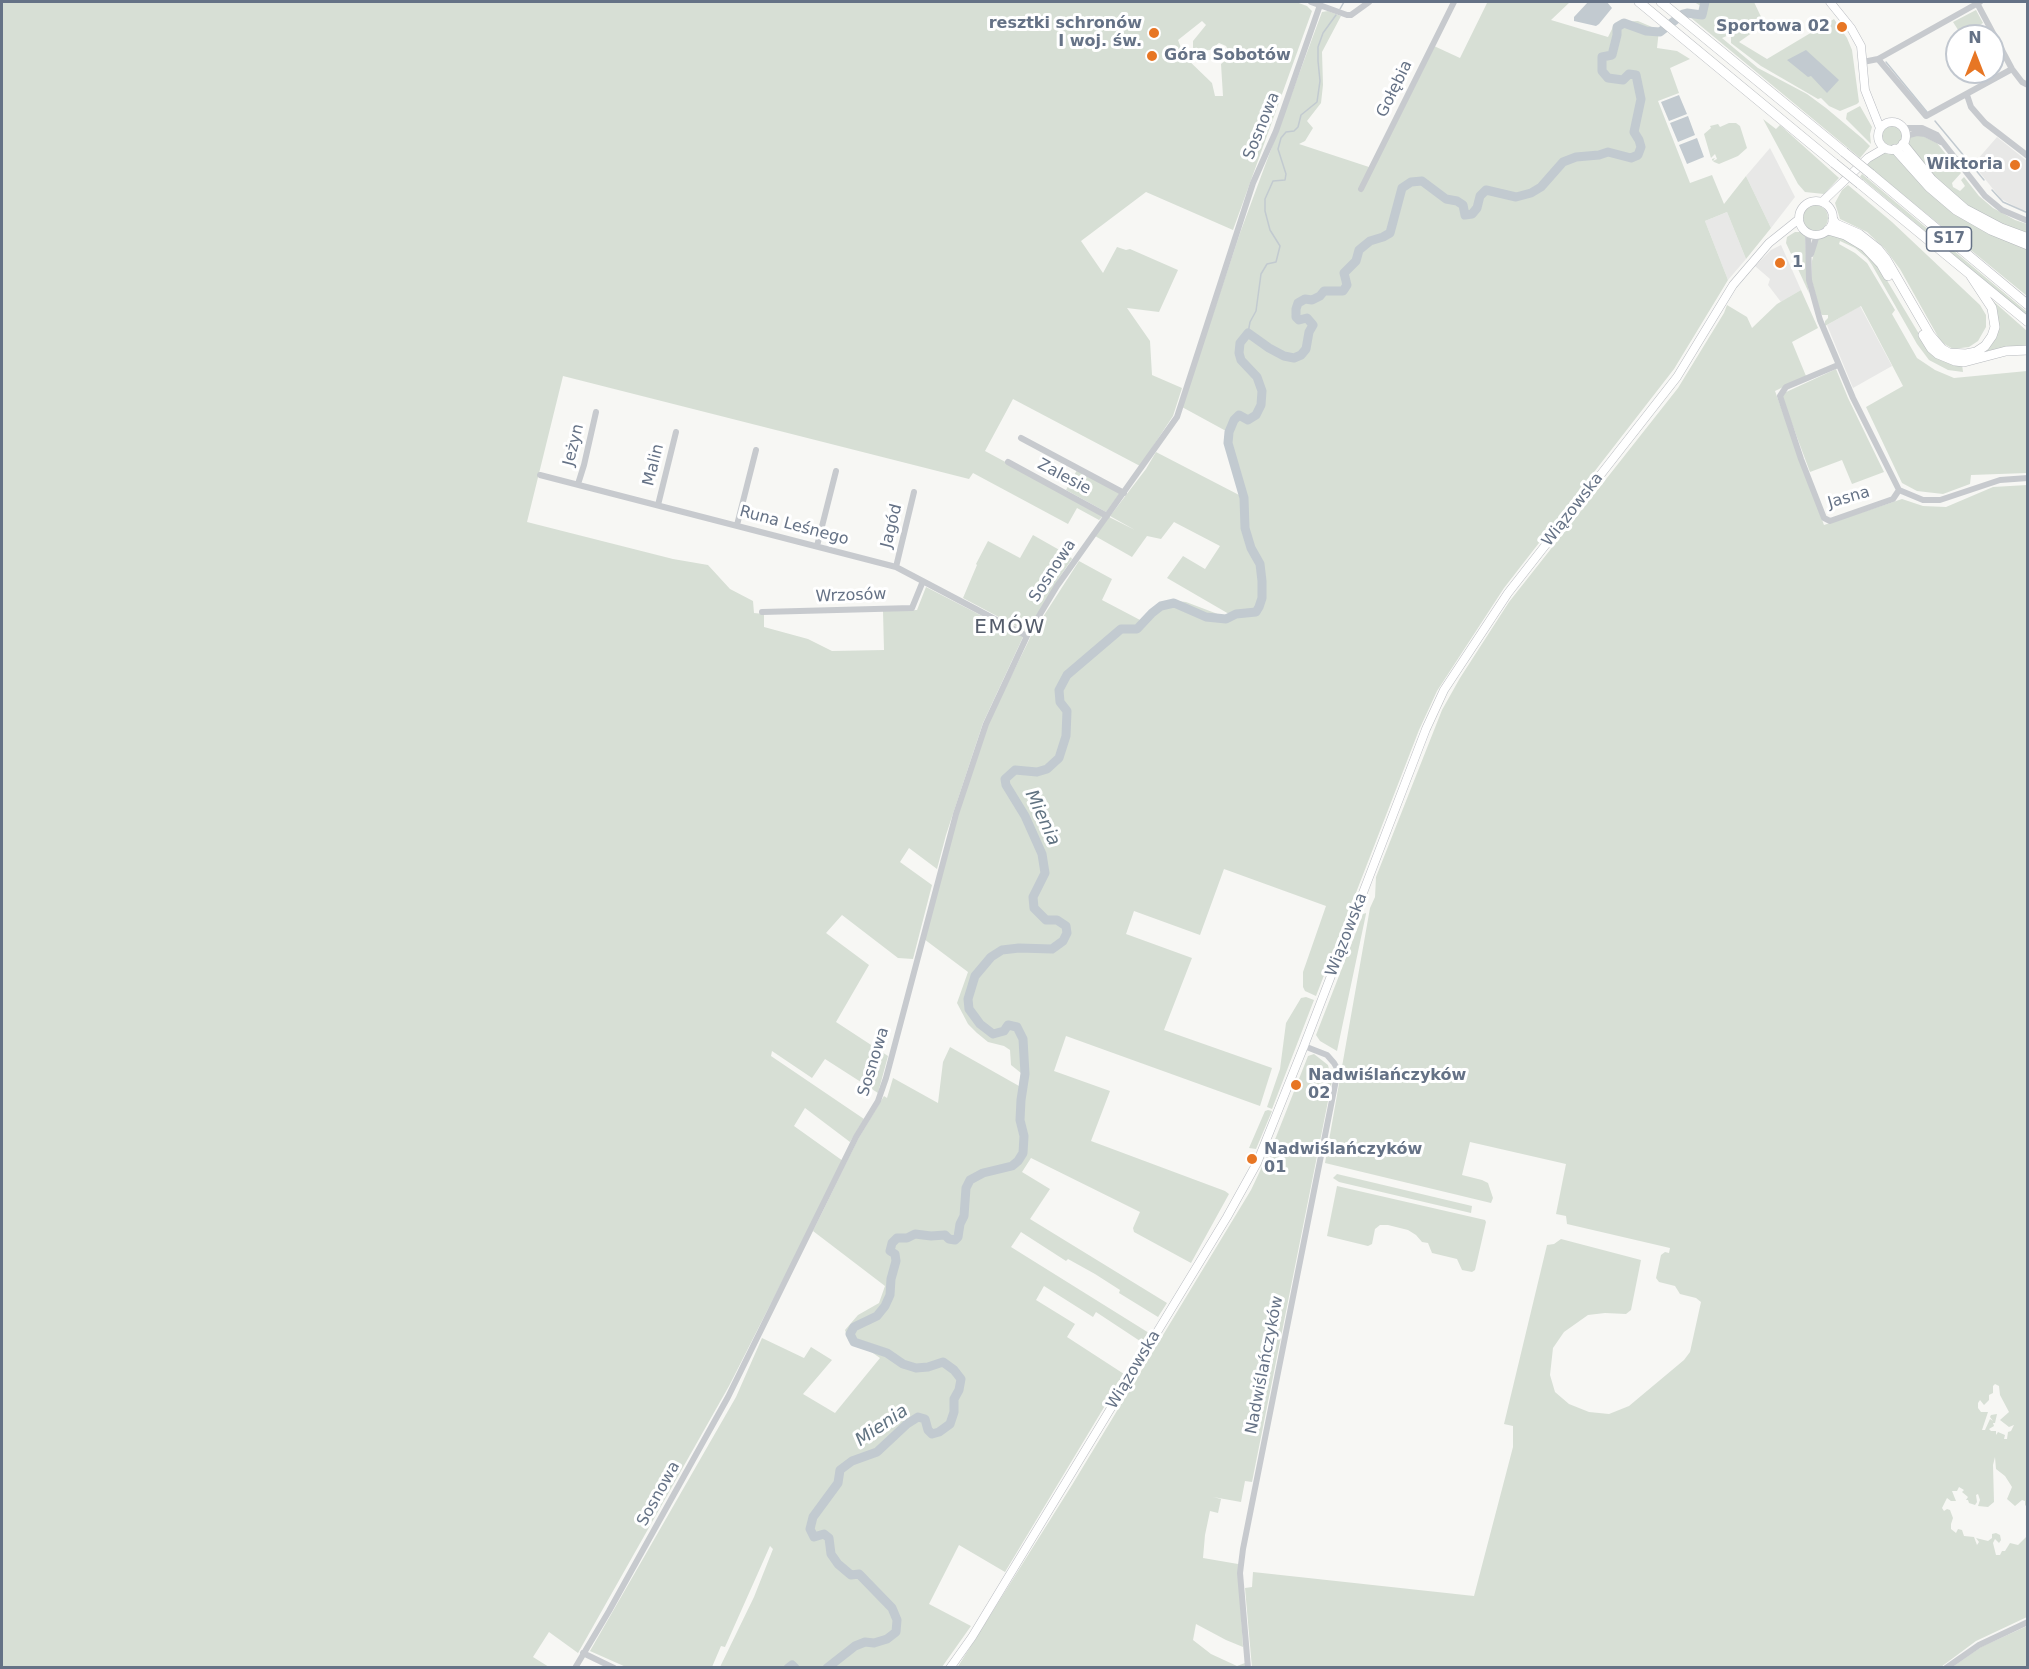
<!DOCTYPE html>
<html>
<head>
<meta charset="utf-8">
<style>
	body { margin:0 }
	#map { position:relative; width:2029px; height:1669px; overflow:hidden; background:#f7f7f4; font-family:"DejaVu Sans",sans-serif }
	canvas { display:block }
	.frame { position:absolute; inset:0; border:3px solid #657286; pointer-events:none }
	.north { position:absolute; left:1945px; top:24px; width:60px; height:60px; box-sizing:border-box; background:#fff; border:2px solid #c1c7cf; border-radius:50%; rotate:0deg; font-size:16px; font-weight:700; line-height:24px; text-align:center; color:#657286 }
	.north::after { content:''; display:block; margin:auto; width:21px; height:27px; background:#e77624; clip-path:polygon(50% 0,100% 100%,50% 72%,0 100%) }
</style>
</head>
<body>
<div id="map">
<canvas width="2029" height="1669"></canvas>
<div class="frame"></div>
<div class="north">N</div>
</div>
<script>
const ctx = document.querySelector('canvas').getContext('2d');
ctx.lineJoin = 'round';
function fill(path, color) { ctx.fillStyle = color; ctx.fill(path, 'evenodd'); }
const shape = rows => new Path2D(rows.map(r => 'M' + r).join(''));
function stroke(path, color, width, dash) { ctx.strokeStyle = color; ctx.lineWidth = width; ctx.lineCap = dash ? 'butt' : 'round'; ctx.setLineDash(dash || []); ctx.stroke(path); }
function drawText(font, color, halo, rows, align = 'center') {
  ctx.font = font + ' "DejaVu Sans",sans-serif'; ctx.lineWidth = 6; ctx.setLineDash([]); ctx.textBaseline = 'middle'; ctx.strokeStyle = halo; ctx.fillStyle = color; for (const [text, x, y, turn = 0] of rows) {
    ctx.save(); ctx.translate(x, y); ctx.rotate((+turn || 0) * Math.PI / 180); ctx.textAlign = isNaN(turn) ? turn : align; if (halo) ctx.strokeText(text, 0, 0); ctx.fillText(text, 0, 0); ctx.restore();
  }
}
fill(shape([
	[1997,137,2027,161,2027,211,2022,210,2001,199,1977,169,1981,164,1977,160],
	[1770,148,1795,197,1771,228,1746,176],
	[1727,212,1746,259,1728,280,1705,221],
	[1781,245,1801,290,1781,302,1768,285,1770,279,1755,266,1771,250],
	[1860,306,1892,366,1853,388,1827,325]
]), '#e8e8e7');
fill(shape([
	[2,2,1296,2,1307,6,1312,11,1233,230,1146,192,1081,241,1103,273,1117,247,1126,250,1130,249,1178,270,1159,312,1127,308,1150,341,1152,375,1182,388,1173,416,1140,466,1013,399,985,451,1104,515,1099,520,1077,508,1068,524,973,473,969,479,563,376,527,522,673,559,708,565,730,589,753,601,754,613,764,614,764,627,808,639,832,651,884,650,883,611,917,610,926,587,1023,637,983,723,946,835,937,869,909,848,900,862,932,885,913,959,898,958,842,915,826,933,869,965,836,1022,888,1056,878,1093,825,1059,812,1078,772,1051,771,1056,864,1119,850,1142,805,1108,794,1126,843,1161,729,1386,578,1653,549,1632,533,1657,549,1667,2,1668],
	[1202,21,1206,25,1193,41,1193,52,1210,50,1219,43,1226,46,1231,56,1221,64,1223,96,1215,96,1212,83,1184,56,1178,40],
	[1491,2,1570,2,1551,20,1608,37,1613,27,1620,22,1638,21,1659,30,1657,48,1677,51,1690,59,1670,68,1679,93,1658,101,1690,183,1712,175,1724,204,1746,176,1771,228,1746,259,1727,212,1705,221,1728,280,1674,369,1504,588,1437,691,1419,730,1316,996,1305,991,1303,987,1303,972,1326,906,1224,869,1200,935,1134,911,1126,934,1192,958,1164,1030,1272,1068,1260,1106,1066,1036,1054,1071,1110,1091,1091,1141,1225,1191,1229,1194,1191,1263,1134,1232,1133,1228,1140,1212,1031,1158,1022,1172,1050,1189,1030,1219,1167,1303,1158,1317,1119,1293,1120,1290,1095,1274,1068,1259,1066,1261,1021,1232,1011,1247,1149,1333,1143,1343,1096,1312,1093,1317,1044,1286,1036,1300,1075,1324,1067,1337,1124,1374,1005,1572,959,1545,929,1604,971,1626,942,1667,720,1667,754,1597,773,1549,770,1546,725,1647,721,1646,712,1667,626,1667,590,1651,736,1397,762,1338,804,1358,811,1347,832,1360,803,1394,835,1413,880,1358,870,1351,849,1342,845,1330,858,1315,879,1303,885,1286,813,1231,858,1139,884,1096,887,1098,893,1078,938,1103,943,1062,950,1047,1019,1086,1021,1073,1011,1065,1010,1050,1004,1046,988,1042,977,1033,968,1024,957,1003,968,972,924,939,953,831,988,723,1032,634,1079,561,1112,579,1102,600,1142,621,1153,608,1169,600,1186,602,1223,616,1229,614,1167,578,1183,556,1205,569,1220,546,1174,522,1161,539,1147,536,1132,557,1095,536,1109,517,1135,530,1110,516,1146,469,1156,452,1241,496,1224,439,1226,431,1182,407,1240,233,1322,12,1328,11,1341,16,1322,52,1323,85,1321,103,1307,121,1313,128,1305,141,1299,144,1369,167,1434,46,1460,58,1487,3],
	[1694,2,1754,2,1763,21,1754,27,1756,30,1739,42,1767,59,1834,19,1847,38,1852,50,1859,102,1857,104,1840,111,1829,106,1821,98,1818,99,1761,66,1731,43,1731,37,1729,35,1722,38,1758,68,1807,94,1826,108,1863,139,1870,146,1860,158,1690,17,1705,18,1706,9],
	[1976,10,1983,23,1962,36,1953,22],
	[1860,106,1872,127,1870,134,1871,144,1846,119,1847,113],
	[1763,119,1776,129,1780,125,1839,178,1824,194,1805,192,1798,184],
	[1729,123,1736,123,1740,126,1747,148,1738,156,1719,164,1714,162,1712,160,1712,159,1715,158,1713,161,1717,159,1715,154,1711,158,1704,134,1711,128,1710,126,1718,124,1720,127],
	'1882 136a10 10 0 1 1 20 0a10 10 0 1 1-20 0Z',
	[1921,135,1937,143,1961,173,1952,183,1953,187,1960,191,1965,186,1961,180,1964,177,1979,196,1993,208,2015,220,2027,224,2027,235,1996,223,1973,210,1939,185,1907,143,1911,136],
	[1883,152,1894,153,2027,248,2027,296,1868,166,1868,162],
	[1862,174,2027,312,2027,316,1860,177],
	[1848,185,1892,222,1980,305,1986,315,1986,327,1978,341,1969,347,1953,349,1941,342,1900,269,1885,249,1867,232,1840,219,1835,203,1842,190],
	'1802 218a13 13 0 1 1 26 0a13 13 0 1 1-26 0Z',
	[1795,232,1801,232,1805,236,1807,280,1809,293,1786,243,1787,237],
	[1830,233,1858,246,1876,262,1925,344,1962,364,1963,372,1948,370,1929,360,1917,344,1872,265,1867,258,1855,248,1840,241,1839,244,1855,253,1867,263,1895,310,1892,314,1917,358,1935,370,1954,378,2027,371,2027,473,1971,475,1970,484,1943,494,1917,491,1902,483,1866,407,1903,386,1861,306,1825,326,1825,321,1828,318,1828,315,1822,315,1820,312,1812,281,1812,261,1817,240],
	[1801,290,1818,328,1792,342,1806,376,1775,391,1824,525,1902,499,1923,506,1946,507,1993,487,2027,485,2027,1507,2025,1505,2025,1501,2022,1500,2015,1506,2007,1499,2012,1487,2005,1476,1996,1469,1995,1457,1993,1465,1994,1502,1988,1507,1978,1506,1980,1500,1978,1494,1976,1495,1977,1502,1975,1505,1969,1503,1968,1500,1966,1500,1968,1497,1962,1492,1964,1490,1959,1487,1957,1491,1952,1491,1956,1501,1951,1501,1947,1498,1942,1508,1944,1511,1947,1509,1950,1510,1953,1518,1951,1524,1951,1529,1956,1533,1958,1529,1962,1530,1964,1536,1974,1537,1977,1545,1979,1542,1976,1538,1988,1541,1992,1538,1992,1534,1996,1533,2000,1535,2001,1540,1999,1543,1995,1539,1993,1543,1996,1555,2000,1555,2002,1551,2005,1551,2010,1543,2018,1545,2027,1536,2027,1617,1976,1641,1941,1667,1252,1668,1245,1588,1252,1587,1253,1572,1474,1596,1513,1447,1513,1426,1504,1424,1547,1245,1554,1244,1561,1239,1641,1260,1631,1310,1626,1314,1605,1313,1588,1315,1564,1332,1553,1348,1550,1375,1555,1392,1569,1404,1589,1412,1609,1414,1629,1406,1684,1360,1690,1352,1701,1302,1696,1298,1680,1294,1675,1286,1659,1282,1656,1278,1661,1255,1665,1252,1669,1253,1670,1248,1567,1224,1566,1216,1556,1214,1566,1164,1470,1142,1462,1175,1482,1180,1488,1183,1493,1198,1491,1203,1325,1163,1370,908,1375,897,1376,877,1442,710,1460,678,1509,602,1678,388,1724,313,1727,305,1747,317,1752,328,1777,304],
	[1995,1384,1999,1386,2000,1395,2009,1412,2000,1420,2009,1427,2014,1425,2011,1431,2008,1432,2007,1439,2004,1439,2005,1435,1998,1432,1996,1435,1996,1431,1991,1431,1989,1429,1994,1426,1993,1423,1995,1423,1997,1414,1991,1415,1990,1417,1993,1421,1990,1419,1985,1430,1982,1430,1988,1412,1981,1412,1978,1408,1978,1403,1980,1400,1984,1405,1989,1400,1989,1395,1993,1393,1993,1386],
	[1992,300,2027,331,2027,346,1999,349,1957,357,1991,343],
	[1836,369,1848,398,1884,472,1852,484,1842,460,1810,472,1782,397,1784,393],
	[1077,470,1120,493,1106,512,1066,490],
	[1033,535,1070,556,1072,559,1059,578,1027,632,963,598,977,565,976,564,988,541,1020,558],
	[1366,913,1366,914,1337,1051,1320,1041,1316,1035,1363,914],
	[1306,997,1314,1000,1272,1109,1267,1107,1280,1069,1286,1023,1301,998],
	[1314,1054,1328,1065,1332,1081,1252,1482,1245,1481,1241,1502,1213,1497,1221,1499,1218,1513,1210,1511,1205,1535,1203,1558,1238,1564,1243,1647,1226,1640,1196,1624,1193,1640,1211,1654,1237,1666,1245,1663,1246,1667,957,1668,1072,1485,1251,1190,1276,1137,1308,1056],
	[1268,1110,1272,1111,1256,1149,1249,1148,1265,1111],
	[1337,1174,1472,1206,1471,1213,1339,1182,1333,1178],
	[1337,1186,1485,1220,1486,1222,1475,1270,1472,1272,1462,1270,1457,1259,1432,1253,1428,1243,1422,1242,1416,1235,1408,1230,1388,1225,1380,1225,1375,1229,1372,1244,1368,1246,1327,1236],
	[2027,1626,2027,1667,1951,1668,1981,1647]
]), '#d7dfd5');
fill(shape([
	[1588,2,1607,2,1612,8,1599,24,1596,26,1574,21,1574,17],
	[1806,50,1839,80,1827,93,1811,76,1808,77,1787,60],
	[1679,95,1687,114,1669,121,1661,102],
	[1688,116,1695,135,1678,142,1670,123],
	[1697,138,1704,157,1687,164,1679,145]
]), '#c2cad0');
stroke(shape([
	[1340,9,1344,2],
	[1886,62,1927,112],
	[1935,121,1984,180],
	[1992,190,2003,202,2028,213],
	[1248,333,1250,322,1256,311,1261,274,1267,264,1276,262,1280,246,1270,230,1265,211,1265,199,1273,181,1285,180,1286,174,1278,149,1281,138,1286,132,1294,131,1298,127,1301,115,1317,102,1320,81,1318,61,1318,47,1323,33,1336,15]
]), '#c2cad0', 1.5);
stroke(shape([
	[788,1668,792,1665,795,1668],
	[827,1668,855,1646,865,1642,874,1643,887,1639,896,1632,897,1620,892,1608,859,1574,851,1575,838,1564,831,1554,829,1538,824,1534,814,1537,810,1529,813,1517,838,1483,840,1470,852,1461,877,1452,907,1424,918,1417,925,1419,928,1430,932,1434,939,1432,950,1424,954,1412,954,1399,959,1390,961,1379,954,1370,943,1362,928,1367,916,1368,903,1364,887,1353,854,1342,850,1334,854,1327,877,1316,885,1306,890,1295,891,1279,896,1261,895,1254,890,1251,892,1243,897,1238,907,1238,915,1234,931,1236,945,1235,949,1239,955,1240,958,1237,960,1224,964,1216,966,1188,970,1180,983,1173,1012,1166,1018,1161,1023,1153,1024,1136,1020,1120,1021,1100,1025,1074,1023,1039,1017,1027,1008,1025,1004,1031,993,1034,980,1024,969,1009,968,999,975,976,991,957,1002,950,1019,948,1052,949,1063,941,1067,933,1066,926,1057,920,1046,920,1034,908,1033,897,1045,873,1042,854,1025,816,1006,785,1005,779,1015,770,1037,772,1047,769,1059,758,1066,736,1067,711,1060,702,1059,690,1067,675,1121,629,1137,629,1152,613,1161,606,1174,603,1206,617,1226,619,1236,614,1256,612,1259,607,1262,598,1262,581,1260,564,1251,548,1245,528,1244,498,1228,443,1229,432,1234,420,1239,415,1248,420,1256,415,1261,405,1262,391,1257,377,1241,360,1239,353,1240,343,1248,333,1269,348,1284,356,1294,358,1301,355,1306,349,1309,332,1313,325,1307,318,1299,320,1296,317,1296,309,1298,303,1305,299,1312,300,1320,296,1324,291,1343,291,1347,285,1344,273,1356,261,1359,250,1370,241,1383,237,1390,233,1402,188,1411,182,1422,181,1446,199,1457,201,1463,205,1465,215,1472,214,1477,208,1480,196,1486,190,1516,197,1531,193,1541,187,1563,162,1576,157,1599,155,1608,152,1631,158,1638,155,1641,147,1639,140,1634,132,1641,99,1636,75,1629,74,1623,80,1608,78,1602,71,1602,57,1612,55,1617,35,1617,27,1624,23,1646,31,1660,32,1683,14,1687,13,1702,15,1705,2]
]), '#c2cad0', 9);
const major = shape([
	[1830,2,1851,28,1861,46,1865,90,1880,128],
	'1878 136a14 14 0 1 1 28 0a14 14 0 1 1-28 0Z',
	'1799 218a17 17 0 1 1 34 0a17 17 0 1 1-34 0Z',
	[1822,202,1868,158,1885,148],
	[950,1668,972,1637,1046,1515,1227,1217,1257,1163,1304,1046,1426,729,1444,690,1508,593,1677,377,1733,285,1769,243,1799,219]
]);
const highway = shape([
	[1639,2,1834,163],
	[1661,2,1844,152],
	[1903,144,1932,180,1965,209,2001,228,2028,238],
	[1895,149,1929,187,1956,210,1991,230,2028,245],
	[1871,174,2028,305],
	[1860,184,2028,322],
	[1833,220,1836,224,1859,234,1878,249,1886,259,1930,335,1942,349,1949,353,1966,354,1976,352,1985,346,1992,336,1995,327,1992,308,1971,276],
	[1828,230,1845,235,1865,247,1881,264,1888,276],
	[1923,335,1931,348,1938,354,1955,361,1964,362,2006,351,2028,350]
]);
stroke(major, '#b8bbc0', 9);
stroke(highway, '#b7babe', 10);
stroke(shape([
	[1311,2,1347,15,1351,15,1369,2],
	[1977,3,2012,69,2022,82,2028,85],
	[1878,59,1926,116,2012,69],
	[1863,62,1878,59,1980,2],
	[1967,95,1971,107,1985,123,2028,156],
	[1903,128,1922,128,1937,135,1985,196,2002,210,2028,221],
	[1905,136,1917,133,1925,134,1941,142],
	[1361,189,1454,2],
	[1808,233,1809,280,1820,320,1853,398,1899,490],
	[1811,254,1817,235],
	[1838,365,1786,387,1780,396,1801,459,1824,518,1830,521,1893,499,1899,490],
	[1021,438,1124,493],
	[1008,462,1107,516],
	[540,475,896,567,1027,636],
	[578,484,584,465,596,412],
	[1899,490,1923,500,1940,500,2000,480,2028,478],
	[658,505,676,432],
	[737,525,756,450],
	[817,546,836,471],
	[896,567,914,492],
	[762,612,912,608,923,581],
	[583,1653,614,1668],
	[575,1668,609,1611,728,1397,856,1137,878,1101,886,1078,956,814,986,724,1027,636,1057,586,1177,417,1253,183,1276,131,1320,5],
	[1248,1668,1240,1573,1243,1549,1338,1070,1334,1063,1327,1055,1304,1046],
	[1946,1668,1979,1645,2028,1622]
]), '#c7cace', 6);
stroke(major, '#fff', 8);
stroke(highway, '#fff', 9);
const highwayBridge = shape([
	[1844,152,1871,174],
	[1834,163,1860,184]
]);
stroke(highwayBridge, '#b7babe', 10, []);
stroke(highwayBridge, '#fff', 9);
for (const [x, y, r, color] of [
	[1842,27,6,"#e77624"],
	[1154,33,6,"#e77624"],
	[1152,56,6,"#e77624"],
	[2015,165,6,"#e77624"],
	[1780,263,6,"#e77624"],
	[1296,1085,6,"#e77624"],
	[1252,1159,6,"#e77624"]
]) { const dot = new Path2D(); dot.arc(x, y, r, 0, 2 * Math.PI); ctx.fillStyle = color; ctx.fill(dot); stroke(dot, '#fff', 2); }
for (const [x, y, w] of [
	[1949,239,45]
]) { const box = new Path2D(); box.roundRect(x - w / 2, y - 12, w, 24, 4.5); ctx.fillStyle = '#fff'; ctx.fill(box); stroke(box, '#657286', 1.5); }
drawText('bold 15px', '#657286', null, [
	["S17",1949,239]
]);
drawText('bold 16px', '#657286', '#fff', [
	["resztki schronów",1142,24,"right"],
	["I woj. św.",1142,42,"right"],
	["Sportowa 02",1830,27,"right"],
	["Góra Sobotów",1164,56],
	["Wiktoria",2003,165,"right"],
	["1",1792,263],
	["Nadwiślańczyków",1308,1076],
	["02",1308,1094],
	["Nadwiślańczyków",1264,1150],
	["01",1264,1168]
], 'left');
drawText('16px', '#657286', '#fff', [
	["Gołębia",1395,89,-64],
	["Sosnowa",1262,126,-68],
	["Jeżyn",574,445,-76],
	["Malin",654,465,-76],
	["Zalesie",1064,477,28],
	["Jasna",1849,498,-16],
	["Wiązowska",1573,510,-52],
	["Runa Leśnego",794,526,15],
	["Jagód",892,526,-76],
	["Sosnowa",1053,571,-57],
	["Wrzosów",851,596,-2],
	["Wiązowska",1347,935,-69],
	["Sosnowa",874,1062,-73],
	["Nadwiślańczyków",1265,1365,-79],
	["Wiązowska",1134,1370,-59],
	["Sosnowa",659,1494,-61]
]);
drawText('italic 18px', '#617382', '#fff', [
	["Mienia",1042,818,65],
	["Mienia",882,1426,-34]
]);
ctx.letterSpacing = '1.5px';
drawText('20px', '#545c6b', '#fff', [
	["EMÓW",1010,628]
]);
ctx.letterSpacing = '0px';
</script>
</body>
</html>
